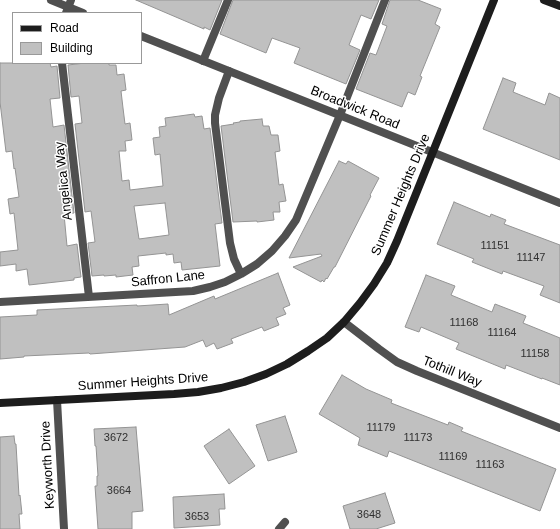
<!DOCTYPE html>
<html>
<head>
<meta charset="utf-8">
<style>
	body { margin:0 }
	#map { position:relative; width:560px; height:529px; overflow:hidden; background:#fff; font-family:Helvetica,sans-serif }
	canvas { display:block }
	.legend { position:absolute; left:12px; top:12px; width:130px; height:52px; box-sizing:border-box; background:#fff; border:1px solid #999; margin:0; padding:5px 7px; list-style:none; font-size:12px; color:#000 }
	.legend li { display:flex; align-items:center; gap:8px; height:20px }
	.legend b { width:20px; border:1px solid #999 }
</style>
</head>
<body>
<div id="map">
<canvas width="560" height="529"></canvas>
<ul class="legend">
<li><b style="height:5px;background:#1d1d1d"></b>Road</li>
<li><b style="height:11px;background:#c0c0c0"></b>Building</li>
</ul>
</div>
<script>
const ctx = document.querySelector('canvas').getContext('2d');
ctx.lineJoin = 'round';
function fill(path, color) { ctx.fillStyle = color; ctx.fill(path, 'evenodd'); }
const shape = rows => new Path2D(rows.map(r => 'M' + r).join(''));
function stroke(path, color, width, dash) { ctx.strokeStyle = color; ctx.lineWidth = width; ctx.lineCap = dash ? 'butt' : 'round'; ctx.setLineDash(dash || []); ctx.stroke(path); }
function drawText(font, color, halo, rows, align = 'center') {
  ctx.font = font + ' Helvetica,sans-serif'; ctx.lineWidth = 3; ctx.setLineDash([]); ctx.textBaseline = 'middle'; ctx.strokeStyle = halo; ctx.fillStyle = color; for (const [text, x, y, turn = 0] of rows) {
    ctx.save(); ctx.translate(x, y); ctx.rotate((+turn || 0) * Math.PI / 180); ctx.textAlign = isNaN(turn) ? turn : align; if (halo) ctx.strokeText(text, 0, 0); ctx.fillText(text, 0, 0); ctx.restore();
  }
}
const building = shape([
	[136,0,222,0,210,30,204,27,204,29,136,0],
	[233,0,379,0,371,19,361,15,349,45,360,50,346,84,294,63,300,48,272,38,266,53,220,34,233,0],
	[390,0,418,0,441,9,435,24,440,27,420,76,422,77,415,95,408,92,402,107,356,89,370,53,376,55,387,26,382,24,390,0],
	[0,63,50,63,51,67,57,66,60,98,50,99,53,127,64,125,74,213,64,214,67,246,77,244,81,277,74,278,74,280,29,285,27,269,16,271,16,264,0,266,0,252,18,250,14,213,10,214,8,199,19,197,15,168,14,169,12,151,6,152,0,102,0,63],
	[85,63,109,63,109,65,116,65,117,75,124,74,126,90,121,91,123,108,125,124,130,123,132,140,125,141,126,151,119,151,122,181,129,180,130,190,163,186,160,154,155,155,153,138,160,137,159,127,166,126,165,118,194,114,195,117,202,116,204,129,210,128,222,223,215,224,220,266,182,270,181,262,174,263,173,254,166,255,166,253,138,256,139,266,132,267,133,275,116,277,116,275,104,276,104,275,92,276,88,243,95,242,91,211,85,212,75,124,82,123,79,96,71,97,68,65,85,63],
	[165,203,169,235,139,239,134,206,165,203],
	[503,78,516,83,513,92,545,105,549,93,560,98,560,160,483,129,503,78],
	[262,119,263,126,269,126,271,135,278,135,280,151,275,152,277,168,279,185,283,184,286,201,279,202,280,212,273,212,274,220,257,222,257,221,233,222,221,126,234,124,233,123,240,122,240,121,262,119],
	[339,161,346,164,348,161,379,178,370,195,371,196,335,267,334,267,327,279,326,278,324,282,322,280,321,282,293,267,322,256,321,254,289,258,339,161],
	[454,202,490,217,491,214,506,220,504,224,560,245,560,303,540,295,544,286,503,271,502,274,472,262,474,259,437,244,454,202],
	[278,273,290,305,283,308,286,314,276,318,279,325,264,331,262,327,231,339,233,343,217,349,214,343,206,347,203,340,185,347,90,354,89,353,24,356,24,357,0,359,0,317,37,315,37,310,137,305,137,306,168,304,169,315,214,296,215,299,278,273],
	[426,275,455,286,451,295,492,312,495,304,526,316,523,323,560,338,560,385,542,378,542,379,506,365,505,369,456,349,459,343,421,327,419,332,405,327,426,275],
	[342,375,366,389,392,400,391,403,448,425,449,422,463,428,461,431,556,469,540,511,389,451,387,457,358,445,360,438,319,414,342,375],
	[285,416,297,452,268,461,256,425,285,416],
	[136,427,143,511,132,512,132,529,98,529,95,486,97,486,97,476,98,476,96,446,95,446,94,429,136,427],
	[229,429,255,466,229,484,204,446,229,429],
	[14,436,15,444,16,444,19,496,20,495,22,514,19,514,20,529,0,529,0,437,14,436],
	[385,493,395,523,376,529,350,529,343,506,385,493],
	[224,494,225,509,219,509,220,525,174,528,173,497,224,494]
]);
fill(building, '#c0c0c0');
stroke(building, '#949494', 1);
stroke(shape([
	[66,13,71,0],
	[203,61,228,0],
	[62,63,89,297],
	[229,71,219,98,215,115,215,123,230,243,234,259,241,274],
	[0,302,193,291,210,287,225,282,241,274,257,264,272,251,285,236,296,220,340,115,385,0]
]), '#505050', 8);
stroke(shape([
	[51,0,83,13],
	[141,36,560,203],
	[344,322,379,349,397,362,417,371,560,428],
	[57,400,64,529],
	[279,529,285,522]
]), '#505050', 8);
stroke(shape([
	[544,0,560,6],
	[0,403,174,394,198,392,221,388,244,382,266,374,287,364,308,351,327,338,344,322,360,303,374,284,387,263,397,241,494,0]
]), '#1d1d1d', 8);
drawText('11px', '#303030', null, [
	["11151",495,246],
	["11147",531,258],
	["11168",464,323],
	["11164",502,333],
	["11158",535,354],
	["11179",381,428],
	["3672",116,438],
	["11173",418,438],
	["11169",453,457],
	["11163",490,465],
	["3664",119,491],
	["3648",369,515],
	["3653",197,517]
]);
drawText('13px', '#000', '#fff', [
	["Broadwick Road",355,108,22],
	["Angelica Way",64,181,-96],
	["Summer Heights Drive",401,195,-67],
	["Saffron Lane",168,279,-6],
	["Tothill Way",452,372,22],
	["Summer Heights Drive",143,382,-4],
	["Keyworth Drive",48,465,-93]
]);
</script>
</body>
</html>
